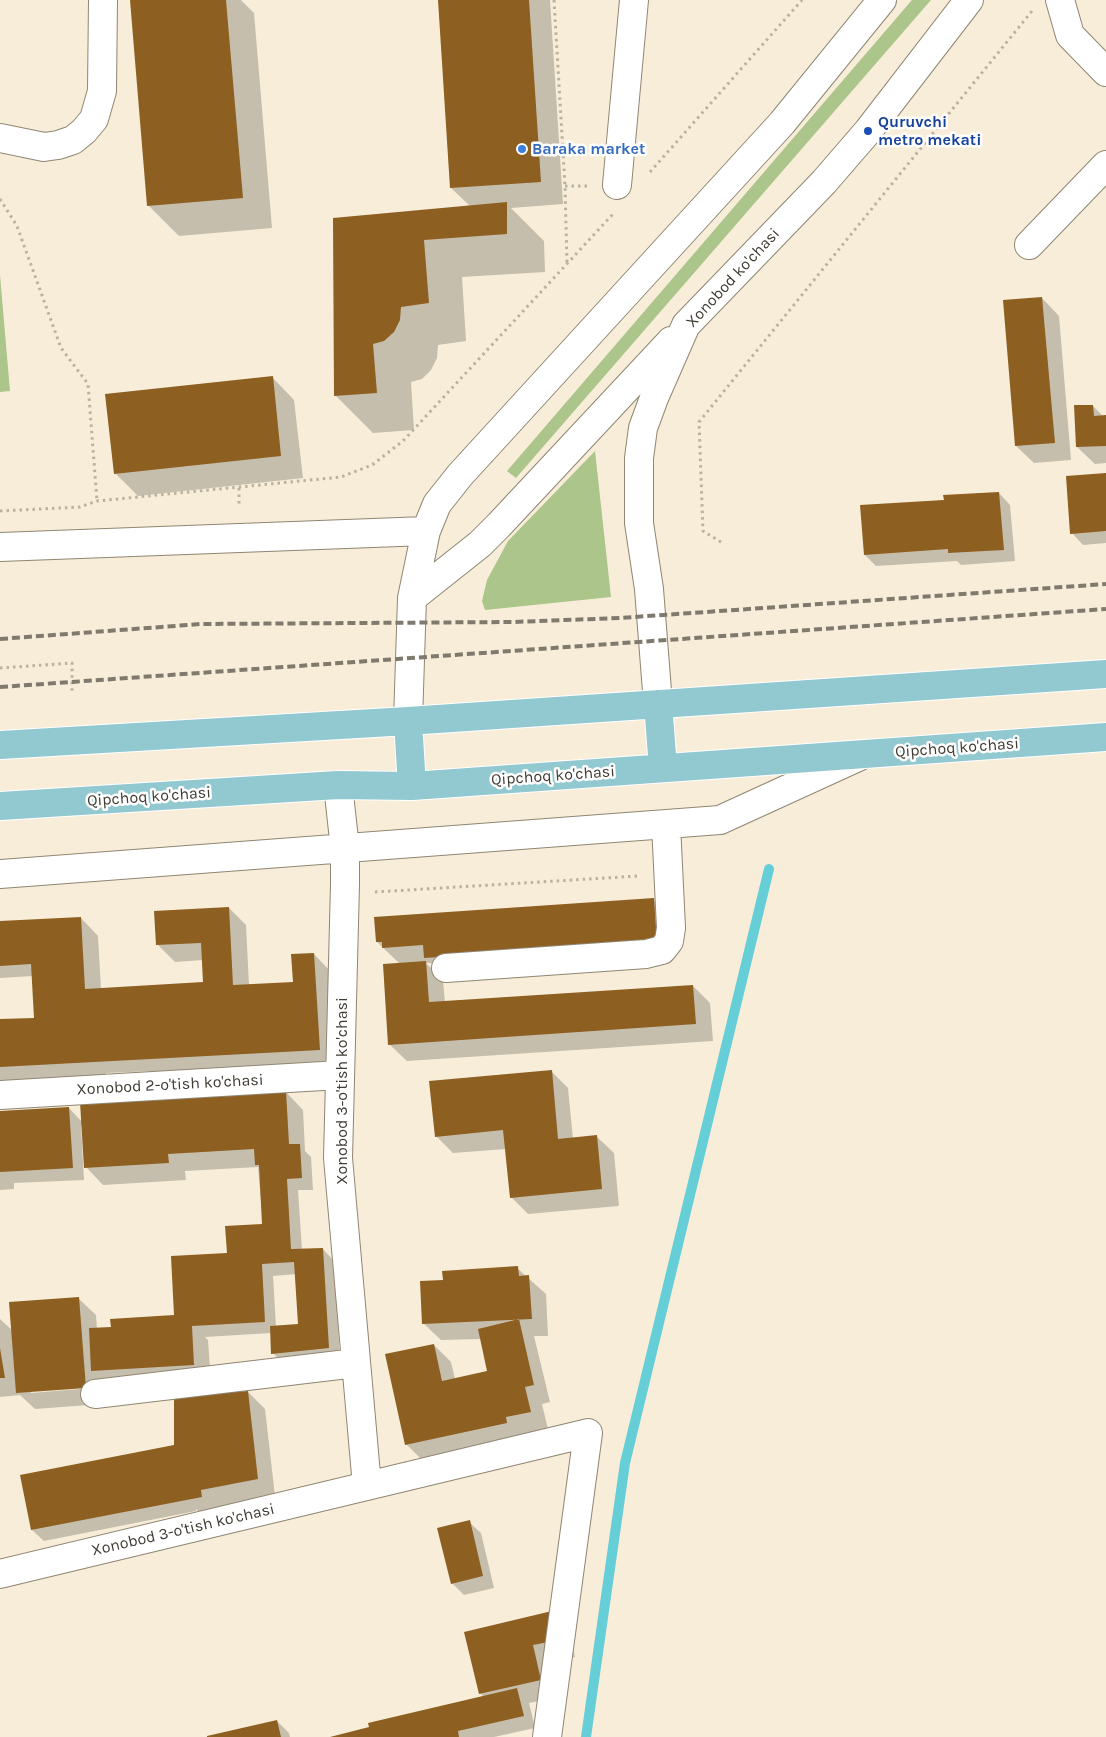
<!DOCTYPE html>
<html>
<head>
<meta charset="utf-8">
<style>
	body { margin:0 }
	canvas { display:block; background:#f7edd8 }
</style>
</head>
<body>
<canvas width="1106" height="1737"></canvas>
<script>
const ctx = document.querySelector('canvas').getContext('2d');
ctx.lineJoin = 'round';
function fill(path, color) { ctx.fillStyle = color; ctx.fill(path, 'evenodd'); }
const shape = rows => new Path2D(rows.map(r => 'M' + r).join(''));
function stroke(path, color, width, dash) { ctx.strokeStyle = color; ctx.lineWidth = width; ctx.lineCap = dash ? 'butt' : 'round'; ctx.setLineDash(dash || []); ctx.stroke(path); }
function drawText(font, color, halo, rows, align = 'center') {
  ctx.font = font + ' Karla,sans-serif'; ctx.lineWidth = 5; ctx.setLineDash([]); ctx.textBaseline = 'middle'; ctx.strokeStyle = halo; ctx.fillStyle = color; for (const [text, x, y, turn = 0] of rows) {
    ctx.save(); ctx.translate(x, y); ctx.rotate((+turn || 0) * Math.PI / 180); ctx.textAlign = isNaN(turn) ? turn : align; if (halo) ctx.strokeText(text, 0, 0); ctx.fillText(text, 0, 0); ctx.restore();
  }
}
fill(shape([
	[912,0,931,0,516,478,507,471],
	[0,275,10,391,0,392],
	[595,451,611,597,485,610,482,601,487,580,508,541]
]), '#acc58a');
fill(shape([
	[131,0,241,0,254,13,272,228,179,236,149,206],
	[439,0,550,0,563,204,511,208,544,241,545,272,462,277,466,341,438,345,437,358,431,370,422,379,411,382,414,430,373,433,335,395,334,220,471,207,451,188],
	[1042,298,1059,316,1071,460,1034,463,1016,446],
	[272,377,294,400,303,478,138,496,116,474],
	[1093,406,1103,416,1106,416,1106,463,1095,464,1077,447],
	[1106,474,1106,543,1083,545,1072,533],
	[999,493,1010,505,1015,561,961,565,957,561,876,566,865,555,945,501],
	[653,899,670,916,673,960,443,975,431,963,426,963,443,980,445,1003,693,986,710,1003,713,1041,407,1061,389,1044,400,964,377,942],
	[229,908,246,925,249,985,294,983,314,954,331,972,337,1067,157,1077,152,1071,106,1073,106,1079,0,1085,0,1020,35,1019,33,976,0,978,0,923,81,918,98,936,101,989,204,983,203,960,175,962,157,944],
	[551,1071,568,1088,573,1139,596,1136,614,1153,619,1206,528,1214,511,1197,506,1149,453,1153,436,1136],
	[286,1092,303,1110,305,1151,311,1157,313,1190,298,1190,302,1250,323,1249,334,1261,340,1359,284,1365,273,1353,271,1333,205,1337,208,1340,211,1382,110,1388,100,1378,102,1404,35,1409,20,1395,0,1397,0,1319,13,1331,78,1298,96,1315,97,1329,112,1328,176,1316,228,1254,263,1225,258,1167,185,1171,186,1180,103,1185,86,1167,83,1126,81,1126,84,1180,14,1183,14,1189,0,1190,0,1112,69,1108,83,1123],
	[296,1274,300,1325,276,1327,273,1276],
	[92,1386,92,1388,31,1393,31,1390],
	[517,1268,546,1294,548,1336,534,1336,550,1402,542,1404,548,1429,522,1434,523,1440,423,1461,406,1444,434,1345,451,1362,455,1379,489,1372,482,1339,441,1340,423,1323,444,1281],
	[248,1392,265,1409,275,1496,218,1507,219,1514,203,1516,196,1509,196,1511,44,1541,32,1530,175,1446],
	[469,1522,481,1533,494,1588,464,1595,452,1583],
	[569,1630,575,1657,550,1663,558,1697,529,1703,535,1728,494,1737,333,1737,484,1697,480,1693,465,1633],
	[277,1721,289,1733,290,1737,209,1737]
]), '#0003');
stroke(shape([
	[586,1737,625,1463,769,869]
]), '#65ced6', 10);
fill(shape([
	[130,0,226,0,243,198,147,206],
	[438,0,529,0,541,182,450,188],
	[507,202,507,234,424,240,429,303,401,307,400,320,394,332,384,341,373,344,377,393,334,396,333,218],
	[1042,297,1055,443,1015,446,1003,300],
	[273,376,281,456,114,474,105,394],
	[1074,405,1093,405,1094,416,1106,415,1106,446,1076,447],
	[1106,473,1106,531,1070,534,1066,476],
	[999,492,1004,550,948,553,948,549,864,555,860,505,944,500,943,495],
	[654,898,657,943,424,958,423,945,382,948,382,942,376,942,374,917],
	[229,907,233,985,293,982,291,954,314,953,320,1050,0,1067,0,1019,34,1018,31,964,0,966,0,921,81,917,85,989,203,982,201,943,156,945,154,911],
	[426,961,429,1002,693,985,696,1024,388,1045,383,964],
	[552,1070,558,1139,597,1135,602,1189,510,1198,503,1130,435,1137,429,1081],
	[286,1091,289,1144,300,1144,302,1178,287,1179,291,1249,323,1248,329,1348,271,1354,270,1326,298,1324,294,1262,262,1264,265,1322,192,1326,194,1365,91,1371,89,1328,111,1327,110,1319,174,1315,171,1256,227,1253,225,1226,262,1224,259,1165,255,1165,254,1149,168,1154,169,1163,84,1168,80,1102],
	[69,1107,73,1168,0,1172,0,1111],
	[518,1266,519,1276,529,1275,532,1319,422,1324,420,1281,443,1280,442,1271],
	[79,1297,86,1388,16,1393,9,1302],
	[519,1319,534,1385,525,1387,531,1412,506,1417,507,1423,405,1445,385,1354,434,1344,442,1381,487,1371,478,1329],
	[0,1348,5,1378,0,1378],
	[248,1391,258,1479,201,1490,202,1497,31,1530,20,1475,174,1445,174,1396],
	[470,1520,483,1576,451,1584,437,1528],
	[552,1611,559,1640,533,1645,541,1680,479,1694,464,1632],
	[517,1688,524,1716,458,1731,459,1737,330,1737,369,1727,368,1723],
	[277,1720,281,1737,207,1737,207,1736]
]), '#8d5f20');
const minor = shape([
	[1060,0,1070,35,1106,72],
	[0,138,44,147,58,145,73,140,84,131,94,119,102,91,103,0],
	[617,185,634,0],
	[1029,245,1106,165],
	[0,547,426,531],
	[412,598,480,544,499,525,671,341],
	[658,704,649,589,639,523,639,458,643,428,654,398,686,325,824,182,868,131,969,0],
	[408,721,412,598,426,531,437,504,460,475,782,123,882,0],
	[338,785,345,849,345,884,338,1158,367,1486],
	[0,874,720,820,860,756],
	[446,968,646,954,662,950,669,941,671,928,666,824],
	[0,1095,340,1075],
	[95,1394,356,1363],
	[0,1574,588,1433,547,1737]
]);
const major = shape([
	[658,704,663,768],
	[408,721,412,786],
	[0,745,408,721,1106,674],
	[0,806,338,785,412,786,1106,737]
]);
stroke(minor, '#8f8673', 30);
stroke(major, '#fff', 30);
stroke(shape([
	[554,0,565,186,567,264],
	[650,172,802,0],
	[565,186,588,186],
	[0,199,17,226,61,348,88,384,97,501],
	[239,488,239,507],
	[0,511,80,507,97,501,341,477,372,465,403,441,613,214],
	[721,542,703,531,699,422,1032,11],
	[0,668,72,663,72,691],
	[375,892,638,876]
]), '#bab2a1', 3, [2.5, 4]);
stroke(minor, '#fff', 28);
stroke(major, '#92c8d0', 28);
stroke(shape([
	[0,639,201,624,513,622,620,618,1106,584],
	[0,687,1106,609]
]), '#807a6e', 4, [8, 4]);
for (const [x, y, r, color] of [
	[868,131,5,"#1a4fb4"],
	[522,149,5,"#3f7fe0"]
]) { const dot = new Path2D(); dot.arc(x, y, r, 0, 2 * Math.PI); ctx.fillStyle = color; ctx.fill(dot); stroke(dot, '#fff', 2); }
drawText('bold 16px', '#164399', '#fff', [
	["Quruvchi",878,122],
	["metro mekati",878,140]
], 'left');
drawText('bold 16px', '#366cbe', '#fff', [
	["Baraka market",532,149]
], 'left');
drawText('16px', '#3f3b33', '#fff', [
	["Xonobod ko'chasi",733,278,-47],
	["Qipchoq ko'chasi",957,748,-4],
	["Qipchoq ko'chasi",553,776,-4],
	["Qipchoq ko'chasi",149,797,-4],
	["Xonobod 2-o'tish ko'chasi",170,1085,-3],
	["Xonobod 3-o'tish ko'chasi",342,1091,-90],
	["Xonobod 3-o'tish ko'chasi",183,1530,-13]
]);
</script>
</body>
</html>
